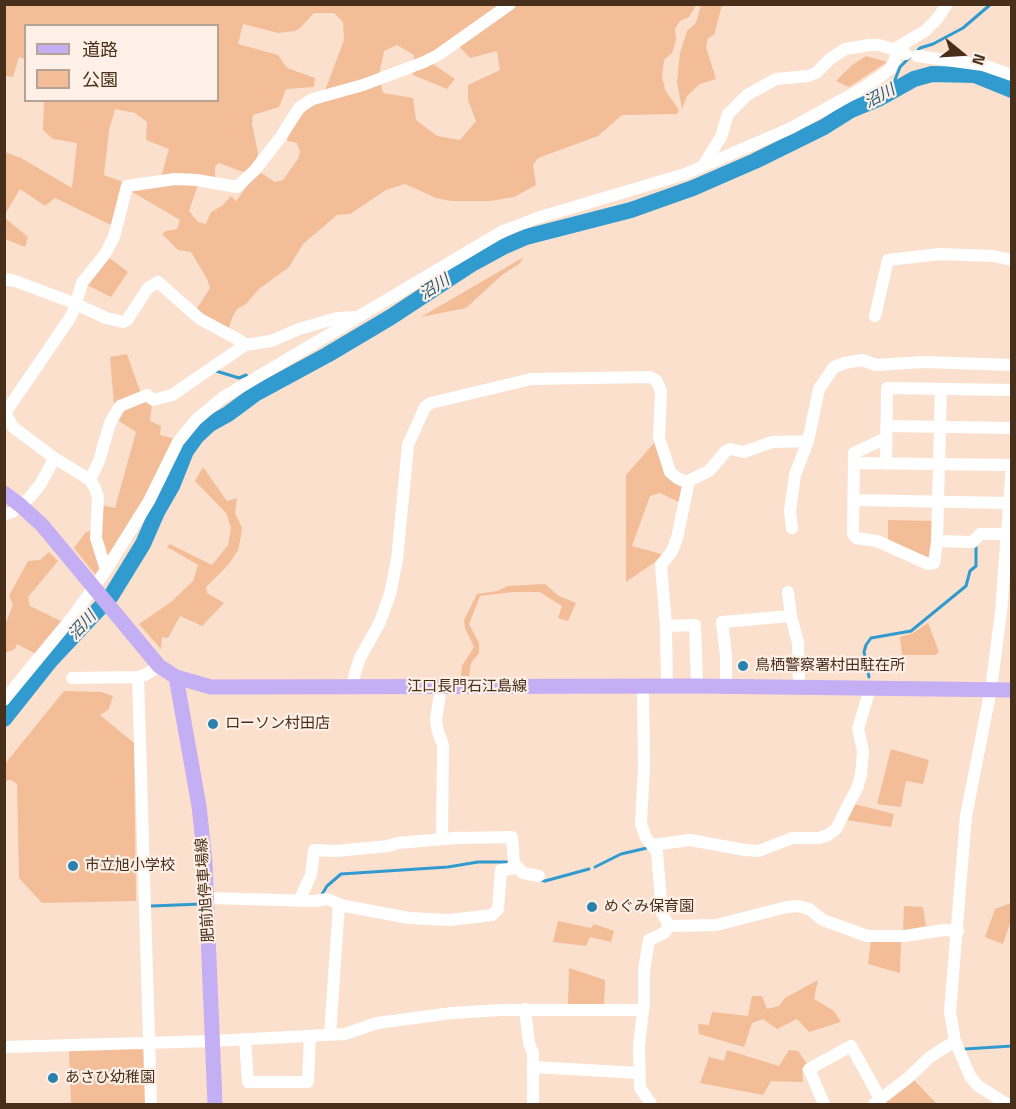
<!DOCTYPE html>
<html>
<head>
<meta charset="utf-8">
<style>
	body { margin:0 }
	#map { position:relative; width:1016px; height:1109px; overflow:hidden; background:#fbe0ce; font-family:"Titillium Web","Noto Sans JP",sans-serif }
	canvas { display:block }
	.frame { position:absolute; inset:0; border:6px solid #482f1c; pointer-events:none }
	.legend { position:absolute; left:24px; top:24px; width:195px; height:78px; box-sizing:border-box; background:#fef0e7; border:2px solid #b5a396; margin:0; padding:8px 10px; list-style:none; font-size:18px; color:#482f1c }
	.legend li { display:flex; align-items:center; gap:12px; height:30px }
	.legend b { width:30px; border:2px solid #b5a396 }
	.north { position:absolute; left:932px; top:24px; width:60px; height:60px; -webkit-text-stroke:4px #fef0e7; paint-order:stroke; rotate:108deg; font-size:16px; font-weight:700; line-height:24px; text-align:center; color:#482f1c }
	.north::after { content:''; display:block; margin:auto; width:21px; height:27px; background:#482f1c; clip-path:polygon(50% 0,100% 100%,50% 72%,0 100%) }
</style>
</head>
<body>
<div id="map">
<canvas width="1016" height="1109"></canvas>
<div class="frame"></div>
<ul class="legend">
<li><b style="height:8px;background:#c4aef4"></b>道路</li>
<li><b style="height:16px;background:#f3bd98"></b>公園</li>
</ul>
<div class="north">N</div>
</div>
<script>
const ctx = document.querySelector('canvas').getContext('2d');
ctx.lineJoin = 'round';
function fill(path, color) { ctx.fillStyle = color; ctx.fill(path, 'evenodd'); }
const shape = rows => new Path2D(rows.map(r => 'M' + r).join(''));
function stroke(path, color, width, dash) { ctx.strokeStyle = color; ctx.lineWidth = width; ctx.lineCap = dash ? 'butt' : 'round'; ctx.setLineDash(dash || []); ctx.stroke(path); }
function drawText(font, color, halo, rows, align = 'center') {
  ctx.font = font + ' "Titillium Web","Noto Sans JP",sans-serif'; ctx.lineWidth = 4.5; ctx.setLineDash([]); ctx.textBaseline = 'middle'; ctx.strokeStyle = halo; ctx.fillStyle = color; for (const [text, x, y, turn = 0] of rows) {
    ctx.save(); ctx.translate(x, y); ctx.rotate((+turn || 0) * Math.PI / 180); ctx.textAlign = isNaN(turn) ? turn : align; if (halo) ctx.strokeText(text, 0, 0); ctx.fillText(text, 0, 0); ctx.restore();
  }
}
fill(shape([
	[694,4,695,7,689,17,680,21,675,29,676,40,672,53,664,60,662,76,665,90,679,110,677,114,622,115,598,136,538,158,533,165,536,185,514,197,490,201,451,201,436,198,405,184,386,190,350,214,337,215,303,244,289,267,259,289,246,304,237,309,232,318,229,328,226,330,196,310,210,288,207,279,191,252,178,250,162,234,166,231,177,229,180,220,129,190,159,184,169,149,146,140,147,122,135,113,115,109,109,130,104,175,123,182,111,225,55,198,45,206,20,189,4,216,5,152,21,158,72,188,77,143,53,139,43,130,44,101,218,100,218,26,26,26,25,59,19,57,13,77,5,76,4,5],
	[314,13,334,13,343,22,344,40,326,88,292,126,286,136,288,141,297,143,300,152,298,159,283,180,275,182,258,171,236,201,231,196,222,206,211,212,206,224,198,222,189,211,198,185,215,179,215,167,219,163,243,172,254,168,258,153,252,124,253,115,279,107,286,89,314,87,315,78,287,68,278,55,238,44,243,24,278,33,295,31,300,28],
	[453,40,470,58,497,51,500,70,468,85,468,100,476,121,460,140,437,136,416,120,413,98,383,93,379,75,384,51,397,45,414,55,413,75,447,89,455,79,433,64],
	[701,5,722,5,714,35,708,38,706,47,716,79,700,84,687,96,682,109,677,82,680,53,687,31,696,23],
	[866,56,887,62,849,87,836,81,852,65],
	[5,218,28,237,25,247,5,239],
	[107,256,128,272,111,297,85,284],
	[524,257,519,264,502,275,466,308,421,317],
	[127,354,141,394,114,405,110,357],
	[143,401,152,404,150,421,161,426,160,435,176,439,147,498,107,561,99,537,101,505,115,508,136,432,116,419,126,408],
	[655,442,684,486,681,503,660,493,650,496,632,546,665,555,626,582,626,475],
	[203,467,227,501,237,498,235,513,242,528,241,536,238,550,229,564,206,587,207,593,224,603,202,626,180,616,168,638,162,637,161,649,139,624,171,602,193,581,198,565,167,547,170,544,212,565,228,545,231,528,226,513,195,481],
	[888,520,935,521,932,556,928,560,888,543],
	[91,530,102,570,97,577,74,548,85,533],
	[49,552,58,561,28,597,30,606,63,622,36,654,17,644,15,649,5,653,5,625,13,605,9,596,28,561,40,560],
	[545,584,559,596,576,603,568,621,558,618,562,606,540,592,513,592,480,596,469,624,479,643,479,653,471,663,469,676,461,676,462,666,474,647,465,628,464,620,477,594,497,591,508,586],
	[928,623,939,652,935,655,902,655,900,637,913,633],
	[64,691,101,692,113,696,109,709,100,715,134,743,136,901,42,903,19,878,17,784,11,780,5,781,4,765],
	[891,749,929,760,923,784,906,781,901,807,877,804],
	[854,804,894,814,891,827,846,820],
	[1011,901,1011,920,1003,944,985,937,995,909,1011,903],
	[904,906,923,907,926,926,903,931],
	[558,921,591,928,594,924,614,931,611,942,590,937,586,946,553,942],
	[871,940,901,940,900,973,868,964],
	[569,968,605,980,604,1007,568,1006],
	[818,980,814,999,834,1011,841,1022,809,1032,797,1019,777,1029,763,1019,752,1023,744,1047,699,1034,698,1024,709,1025,712,1012,748,1016,752,996,762,996,767,1009,779,1006,785,998],
	[142,1048,146,1052,147,1104,71,1104,69,1050],
	[727,1050,779,1066,789,1050,798,1051,808,1065,802,1069,803,1082,771,1081,763,1095,700,1083,709,1057,724,1061],
	[914,1080,937,1104,882,1104]
]), '#f3bd98');
stroke(shape([
	[915,53,920,48,933,44,963,28,991,4],
	[891,90,900,67,910,57],
	[216,371,239,378,246,375,249,378],
	[869,677,864,652,866,645,871,638,911,631,966,586,970,571,976,566,976,545],
	[595,867,621,854,647,848],
	[539,880,545,881,589,869],
	[321,896,327,886,341,874,448,867,478,862,507,862],
	[151,906,202,904],
	[965,1049,1012,1046]
]), '#319acf', 3);
stroke(shape([
	[4,719,50,661,111,596,143,544,157,512,172,486,186,451,196,437,210,424,228,414,255,394,327,355,391,317,470,265,503,247,526,237,631,210,693,188,755,161,824,127,851,110,880,98,914,79,932,74,975,75,1012,90]
]), '#319acf', 16);
stroke(shape([
	[917,56,983,65,1012,75],
	[703,166,721,137,728,114,747,95,776,79,808,76,816,73,830,59,845,49,869,45,879,45,896,50,898,47,925,31,937,19,947,4],
	[4,279,15,281,74,303,106,318,123,322,127,320,148,288,158,282,200,319,241,341,245,345],
	[875,316,888,260,940,254,993,256,1012,260],
	[941,389,937,541,973,542,980,534,1006,534],
	[886,426,1012,428],
	[886,438,854,453,853,534,856,538,877,541,928,564,934,563,937,541],
	[53,457,90,480,95,488,98,497,96,538,106,570],
	[854,463,1011,465],
	[886,464,887,388,1012,390],
	[90,480,99,461,110,423,120,406,147,395,153,400,172,395,245,345,271,341,299,329,337,318,358,317,503,231,537,218,685,174,791,128,865,87,881,76,890,69,895,60,896,50,906,54],
	[686,482,709,471,726,451,730,449,744,452,772,442,808,441],
	[853,500,1009,503],
	[4,515,12,512,28,499,40,485,52,463,53,457,13,427,5,413,70,318,74,310,82,283,105,254,114,237,127,186,175,179,197,180,237,187,255,170,280,138,299,108,306,103,313,99,363,85,424,62,438,55,510,4],
	[792,528,790,511,795,475,808,441,819,389,834,367,845,363,862,360,876,365,924,362,1012,365],
	[788,592,791,616,798,643,799,688],
	[666,626,695,625,697,686],
	[138,677,151,1104],
	[72,678,138,677,145,675,159,666],
	[441,687,436,720,438,732,443,745,442,839],
	[643,687,644,767,641,824,646,838,657,852,662,913,669,926],
	[726,687,726,656,722,622,791,616],
	[352,688,355,673,360,658,380,622,390,594,397,560,408,445,425,407,431,403,531,379,650,377,656,380,661,391,659,438,664,453,670,472,677,478,686,482,688,486,677,538,672,551,661,565,666,626,667,687],
	[4,700,74,615,106,570,149,501,178,442,196,420,222,398,357,318],
	[652,845,690,840,745,850,759,851,792,838,819,838,828,835,836,829,858,786,861,774,863,751,858,729,870,688],
	[208,898,315,901,327,899,345,906,409,918,449,920,492,915,498,909,501,870,511,869,514,863],
	[299,901,311,875,314,850,336,851,388,846,398,843,455,838,512,837,514,863,523,873,539,876],
	[525,1009,529,1043,533,1053,533,1104],
	[330,1035,339,904],
	[245,1039,248,1082,308,1082,310,1036],
	[4,1047,213,1041,345,1034,377,1023,452,1013,501,1010,642,1010],
	[533,1067,640,1073],
	[651,1104,640,1088,639,1046,644,1002,644,970,649,940,664,933,669,926,716,925,787,907,798,906,809,909,823,920,867,936,905,936,944,930,958,931],
	[824,1104,809,1069,851,1046,881,1100],
	[874,1104,908,1078,930,1057,955,1041],
	[1007,1104,978,1086,970,1076,955,1041,950,1012,966,816,991,689,1001,612,1012,465]
]), '#fff', 12);
stroke(shape([
	[4,493,20,505,42,525,159,666,176,677,211,687,697,686,1012,690],
	[176,677,199,806,205,862,215,1104]
]), '#c4aef4', 15);
for (const [x, y, r, color] of [
	[743,666,6,"#2881af"],
	[213,724,6,"#2881af"],
	[73,866,6,"#2881af"],
	[592,907,6,"#2881af"],
	[53,1078,6,"#2881af"]
]) { const dot = new Path2D(); dot.arc(x, y, r, 0, 2 * Math.PI); ctx.fillStyle = color; ctx.fill(dot); stroke(dot, '#fef0e7', 2); }
drawText('15px', '#482f1c', '#fef0e7', [
	["鳥栖警察署村田駐在所",755,666],
	["ローソン村田店",225,724],
	["市立旭小学校",85,866],
	["めぐみ保育園",604,907],
	["あさひ幼稚園",65,1078]
], 'left');
drawText('15px', '#482f1c', '#fef0e7', [
	["江口長門石江島線",467,687],
	["肥前旭停車場線",206,890,-94]
]);
drawText('italic 16px', '#265b78', '#fef0e7', [
	["沼川",880,97,-28],
	["沼川",435,288,-32],
	["沼川",83,626,-47]
]);
</script>
</body>
</html>
